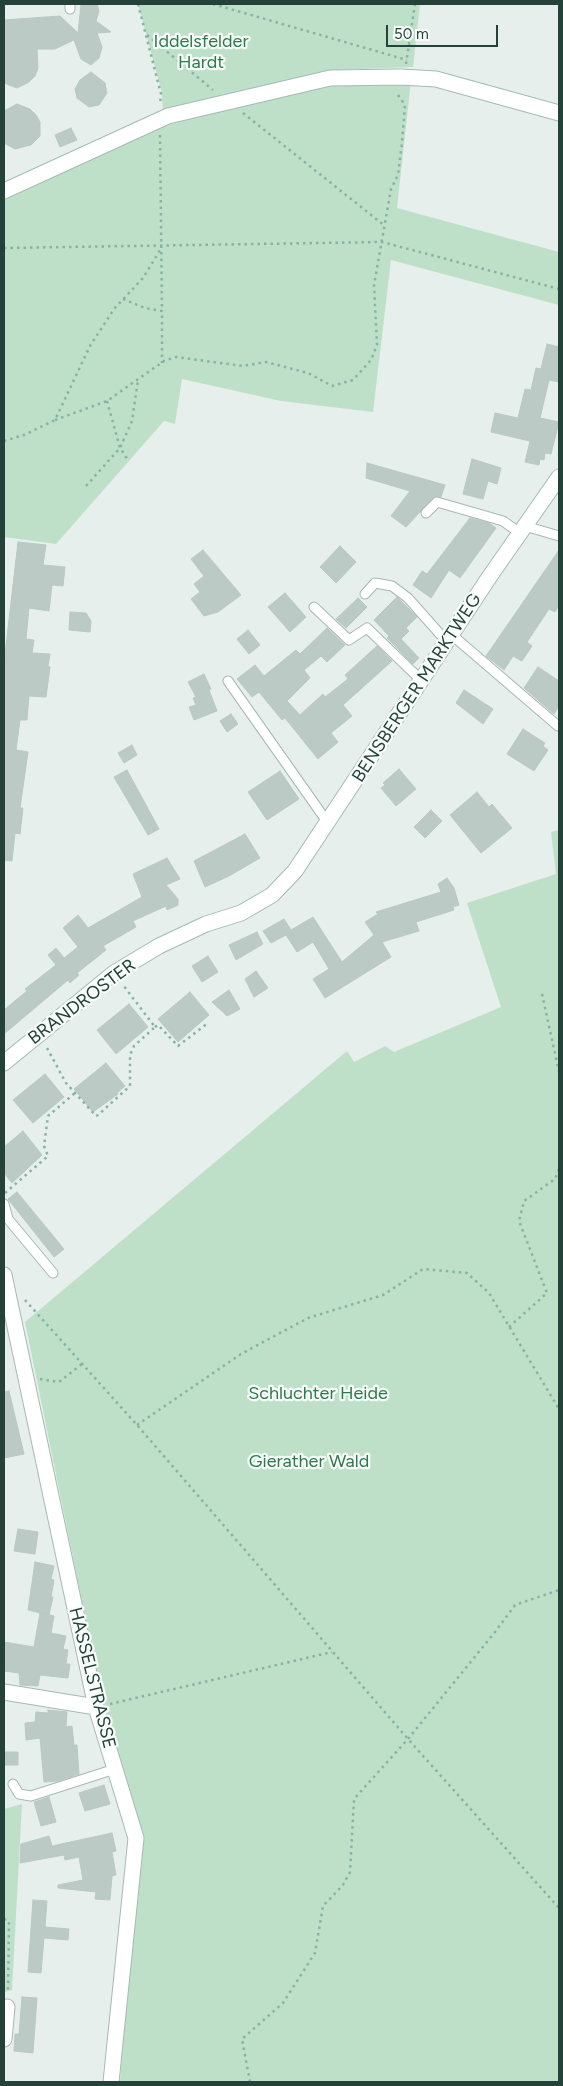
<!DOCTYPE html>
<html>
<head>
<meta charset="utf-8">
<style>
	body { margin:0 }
	#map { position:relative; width:563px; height:2086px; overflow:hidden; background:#e6efeb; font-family:Figtree,sans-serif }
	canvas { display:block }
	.frame { position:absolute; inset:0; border:5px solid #24423a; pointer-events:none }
	.scale { position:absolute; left:386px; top:25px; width:112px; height:22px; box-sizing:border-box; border:2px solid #24423a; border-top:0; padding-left:6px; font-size:15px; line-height:18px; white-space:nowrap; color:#24423a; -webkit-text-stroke:4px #f7fbf9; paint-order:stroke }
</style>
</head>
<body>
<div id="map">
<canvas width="563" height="2086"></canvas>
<div class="frame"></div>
<div class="scale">50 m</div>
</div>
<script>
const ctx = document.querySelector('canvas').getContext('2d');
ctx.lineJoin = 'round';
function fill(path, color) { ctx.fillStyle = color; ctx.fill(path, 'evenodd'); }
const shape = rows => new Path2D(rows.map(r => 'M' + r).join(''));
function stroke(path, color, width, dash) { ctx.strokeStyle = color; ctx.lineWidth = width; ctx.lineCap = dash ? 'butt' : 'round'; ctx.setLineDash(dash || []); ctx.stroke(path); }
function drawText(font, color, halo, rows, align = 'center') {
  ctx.font = font + ' Figtree,sans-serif'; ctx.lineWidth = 4.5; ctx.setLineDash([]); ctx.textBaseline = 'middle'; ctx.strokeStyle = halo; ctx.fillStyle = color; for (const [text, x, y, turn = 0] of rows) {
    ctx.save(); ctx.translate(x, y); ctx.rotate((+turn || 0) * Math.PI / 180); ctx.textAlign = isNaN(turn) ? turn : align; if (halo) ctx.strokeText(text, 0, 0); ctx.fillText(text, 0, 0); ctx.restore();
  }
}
fill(shape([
	[138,4,420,4,413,67,333,70,171,109,163,115,162,93],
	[411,81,397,208,559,252,559,305,391,260,373,412,281,401,182,379,175,424,164,421,56,544,4,537,4,200,162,127,194,117,334,84],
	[559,830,559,2082,120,2082,132,1904,142,1839,121,1776,99,1685,25,1322,347,1051,354,1062,385,1046,394,1052,501,1007,467,903,556,874,551,832],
	[22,1804,12,1990,4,1992,4,1809]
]), '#bfe0c8');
const building = shape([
	[81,4,97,4,99,11,96,21,111,32,97,33,102,47,99,58,91,65,81,59,74,40,55,49,37,49,38,68,35,76,29,82,17,88,4,83,4,20,60,16,78,33,81,4],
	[91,72,105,83,107,93,99,105,89,107,77,98,75,89,80,80,91,72],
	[17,104,30,109,36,115,40,122,40,136,31,145,15,149,4,143,4,111,17,104],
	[71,128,77,140,60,147,55,135,71,128],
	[547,344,559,347,559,382,549,380,540,418,559,422,551,454,545,453,544,460,540,459,539,465,525,462,530,441,491,432,495,413,518,418,525,389,531,390,536,368,541,369,547,344],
	[472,459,501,468,497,484,488,481,483,499,463,494,472,459],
	[367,463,445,485,441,497,433,498,406,527,391,516,410,491,366,478,367,463],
	[470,518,489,523,496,528,460,578,449,570,431,598,413,585,422,571,427,574,470,518],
	[18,542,46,545,43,565,65,567,63,586,52,585,49,611,29,608,26,639,34,640,32,653,50,654,48,666,50,667,46,697,29,696,27,720,20,720,16,750,28,752,20,808,23,808,20,834,15,833,12,861,4,860,4,663,18,542],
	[340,546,356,562,336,583,320,567,340,546],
	[203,550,241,595,218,612,204,616,191,599,200,592,194,584,204,576,191,559,203,550],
	[559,550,559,605,555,612,549,609,527,642,532,646,522,661,513,656,504,670,486,656,559,550],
	[285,593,306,617,290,632,268,607,285,593],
	[397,597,417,617,406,628,409,631,401,639,419,658,413,664,387,638,389,636,374,620,397,597],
	[358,598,367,607,346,628,336,619,358,598],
	[70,612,86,613,91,621,90,632,69,630,70,612],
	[327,628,345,645,327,662,321,656,304,670,310,678,287,701,300,715,323,694,325,697,348,679,345,675,377,646,392,661,343,705,352,716,331,733,338,742,318,759,285,718,282,720,259,692,252,697,237,679,255,665,264,676,296,650,300,654,327,628],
	[248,630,260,645,249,654,237,639,248,630],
	[538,667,559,681,559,706,554,714,524,688,538,667],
	[204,674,211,689,209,690,217,711,194,720,189,707,196,705,193,698,196,697,188,682,204,674],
	[464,690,493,709,483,724,456,703,464,690],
	[231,714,238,724,227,732,220,721,231,714],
	[523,729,545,743,543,746,548,750,534,771,507,754,523,729],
	[132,745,137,755,124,763,118,753,132,745],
	[399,769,416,789,396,806,381,788,385,785,383,783,399,769],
	[127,770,159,829,148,835,114,777,127,770],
	[280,771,299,799,267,820,248,792,280,771],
	[477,792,489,807,492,804,512,828,481,853,450,815,477,792],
	[431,810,442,821,425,838,414,827,431,810],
	[245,834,260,858,229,876,205,887,194,861,245,834],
	[167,858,180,879,166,885,178,899,178,905,167,910,166,906,133,921,136,927,103,946,106,950,77,973,79,975,70,983,68,980,4,1034,4,1010,27,991,25,989,56,965,48,955,56,948,64,958,78,947,63,928,78,915,88,928,142,897,133,874,167,858],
	[447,878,454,888,459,905,453,907,454,910,416,922,419,931,382,942,391,957,325,998,313,979,329,969,313,942,297,952,286,935,271,943,263,931,284,919,291,930,313,917,342,962,374,935,365,922,378,914,376,912,441,892,438,884,447,878],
	[257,932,263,944,236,960,229,945,257,932],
	[208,956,218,972,202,982,192,966,208,956],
	[256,971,268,988,254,997,245,979,256,971],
	[229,990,240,1009,227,1016,212,1002,229,990],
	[190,992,209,1015,178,1042,158,1019,190,992],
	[129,1004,148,1027,116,1054,97,1030,129,1004],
	[106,1063,125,1086,117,1093,118,1094,93,1112,74,1089,106,1063],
	[45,1074,64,1097,33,1123,13,1100,45,1074],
	[23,1131,42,1155,12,1183,4,1173,4,1147,23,1131],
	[17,1192,64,1249,54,1257,8,1199,17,1192],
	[9,1391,24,1454,4,1458,4,1392,9,1391],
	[18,1529,38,1532,35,1554,14,1551,18,1529],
	[35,1562,54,1566,51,1579,54,1580,51,1597,53,1597,49,1615,28,1610,35,1562],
	[40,1613,54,1616,51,1633,66,1636,63,1649,68,1650,66,1664,70,1664,68,1678,40,1675,38,1686,20,1685,19,1673,4,1671,4,1642,34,1647,40,1613],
	[48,1710,67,1712,66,1727,72,1726,74,1745,77,1745,79,1774,58,1781,44,1782,40,1738,26,1740,25,1723,35,1722,36,1712,48,1713,48,1710],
	[5,1752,18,1752,18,1765,5,1765,5,1752],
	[104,1785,110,1804,85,1811,79,1793,104,1785],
	[49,1797,56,1822,41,1826,34,1802,49,1797],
	[112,1833,116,1851,112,1852,116,1875,112,1876,110,1900,95,1899,96,1892,58,1888,58,1885,83,1880,79,1857,65,1860,64,1855,20,1863,21,1844,49,1836,52,1846,112,1833],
	[33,1900,47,1901,45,1927,69,1929,68,1940,44,1938,41,1973,28,1972,33,1900],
	[22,1997,37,1998,33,2053,14,2051,15,2034,19,2034,22,1997]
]);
fill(building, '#bbcac4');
stroke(building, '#b8c9c2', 1);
const lane = shape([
	[70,4,70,9],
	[426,513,437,502,503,521,520,533],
	[525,526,559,536],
	[365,594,375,583,392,586,408,598,447,642],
	[314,607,349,640,367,628,422,681],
	[452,635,558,726],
	[228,681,328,823],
	[4,1204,8,1219,53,1273],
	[13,1784,19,1794,31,1796,115,1769]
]);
const street = shape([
	[4,1275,96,1707,136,1838,111,2082],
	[4,1692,96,1707],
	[4,2039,7,2007]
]);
const secondary = shape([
	[4,191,168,116,330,78,401,77,436,79,559,113],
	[4,1063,114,973,159,946,206,924,241,913,272,895,295,871,490,576,559,477]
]);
stroke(lane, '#a8b8b2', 11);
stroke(street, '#a8b8b2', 17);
stroke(secondary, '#a4bbb3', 17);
stroke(shape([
	[138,4,161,94,160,105],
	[213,4,407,60],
	[147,35,213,90],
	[406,64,415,4],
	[243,113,385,226],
	[160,135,162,311],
	[4,248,382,242,559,289],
	[123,299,145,308,162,311,162,363],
	[107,401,120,448,128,460],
	[55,420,107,401,164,361,176,357,243,366,266,362,308,373,332,386,353,380,371,360,377,345,374,285,391,189,398,175,402,143,405,105,398,95,398,91],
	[4,441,24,435,55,420,90,346,114,309,143,278,162,247],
	[86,486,120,448,132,421,138,380],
	[542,994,559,1072],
	[155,1027,158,1025,178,1046,208,1023],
	[47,1048,66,1083,96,1116,98,1115,130,1086,130,1055,134,1046,155,1027,123,985],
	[5,1193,48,1156,44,1146,48,1116,75,1093],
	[25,1300,137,1425,408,1739,559,1908],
	[509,1327,547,1293,519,1221,524,1201,555,1179,559,1169],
	[40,1379,59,1382,82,1364],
	[137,1425,241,1354,308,1318,383,1295,423,1269,467,1273,489,1293,559,1409],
	[110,1704,332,1652],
	[4,1919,9,1921,8,1992],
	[250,2082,242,2039,283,2003,315,1953,323,1906,343,1885,350,1872,354,1799,408,1739,495,1632,515,1605,559,1590]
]), '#86b3a5', 2.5, [2.5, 4]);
stroke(lane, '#fff', 9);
stroke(street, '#fff', 15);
stroke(secondary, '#fff', 15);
drawText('18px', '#2d7a4b', '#f7fbf9', [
	["Iddelsfelder",201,42],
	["Hardt",201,63],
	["Schluchter Heide",318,1394],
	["Gierather Wald",309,1462]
]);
drawText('18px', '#24423a', '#f7fbf9', [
	["BENSBERGER MARKTWEG",417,688,-57],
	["BRANDROSTER",82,1002,-37],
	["HASSELSTRASSE",92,1678,76]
]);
</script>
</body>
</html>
